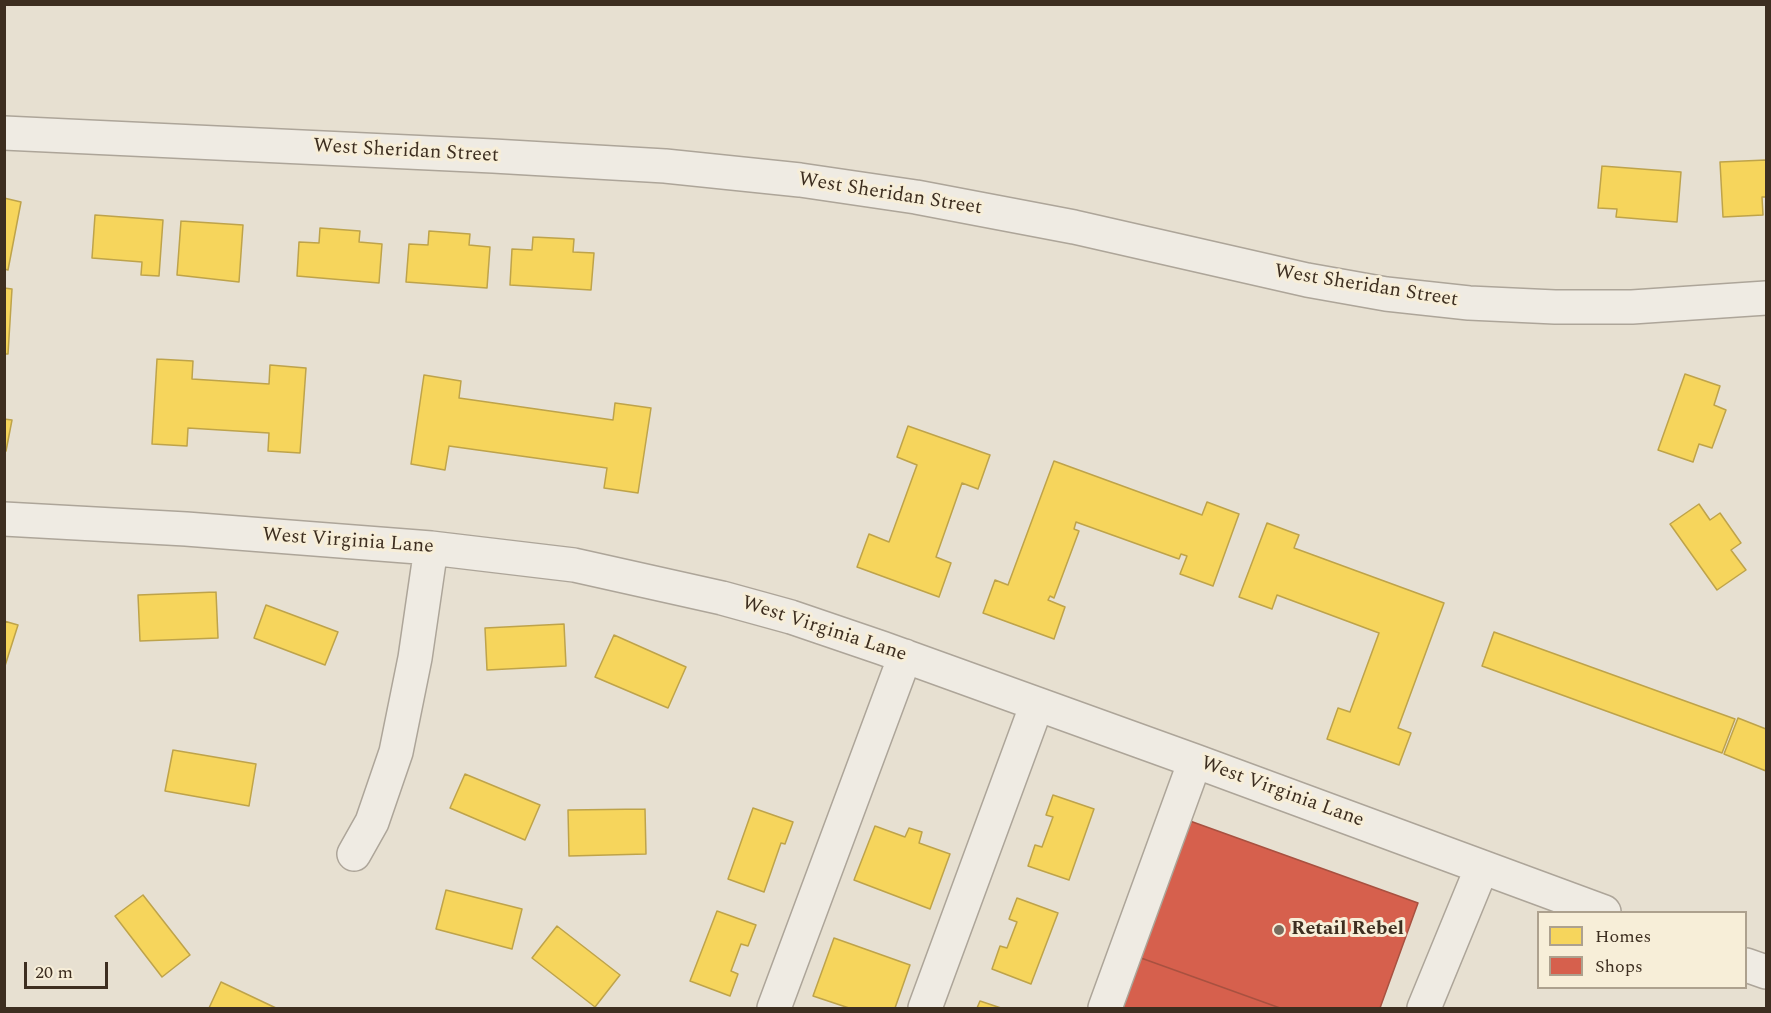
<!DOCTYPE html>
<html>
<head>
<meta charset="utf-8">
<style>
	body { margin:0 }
	#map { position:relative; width:1771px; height:1013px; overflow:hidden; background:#e7e0d1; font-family:Spectral,serif }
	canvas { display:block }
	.frame { position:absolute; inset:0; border:6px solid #3d2e20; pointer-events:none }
	.legend { position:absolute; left:1537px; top:911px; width:210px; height:78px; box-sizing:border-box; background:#f7eed8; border:2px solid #ada18e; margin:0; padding:8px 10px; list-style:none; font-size:18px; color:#3d2e20 }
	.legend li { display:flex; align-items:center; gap:12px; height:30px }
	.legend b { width:30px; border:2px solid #ada18e }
	.scale { position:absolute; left:24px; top:962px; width:84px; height:27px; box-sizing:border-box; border:3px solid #3d2e20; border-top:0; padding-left:8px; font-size:18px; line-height:21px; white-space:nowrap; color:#3d2e20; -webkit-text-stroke:4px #f7eed8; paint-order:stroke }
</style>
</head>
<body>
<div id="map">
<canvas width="1771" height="1013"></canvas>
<div class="frame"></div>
<ul class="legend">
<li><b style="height:16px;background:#f6d55c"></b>Homes</li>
<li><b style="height:16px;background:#d6604d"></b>Shops</li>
</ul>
<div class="scale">20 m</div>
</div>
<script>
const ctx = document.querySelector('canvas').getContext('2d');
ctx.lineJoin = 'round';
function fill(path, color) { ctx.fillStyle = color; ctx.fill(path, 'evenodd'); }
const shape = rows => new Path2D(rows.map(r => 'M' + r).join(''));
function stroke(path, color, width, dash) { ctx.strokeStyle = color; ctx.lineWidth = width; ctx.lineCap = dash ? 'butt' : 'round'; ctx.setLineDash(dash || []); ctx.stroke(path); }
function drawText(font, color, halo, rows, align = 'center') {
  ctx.font = font + ' Spectral,serif'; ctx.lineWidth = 6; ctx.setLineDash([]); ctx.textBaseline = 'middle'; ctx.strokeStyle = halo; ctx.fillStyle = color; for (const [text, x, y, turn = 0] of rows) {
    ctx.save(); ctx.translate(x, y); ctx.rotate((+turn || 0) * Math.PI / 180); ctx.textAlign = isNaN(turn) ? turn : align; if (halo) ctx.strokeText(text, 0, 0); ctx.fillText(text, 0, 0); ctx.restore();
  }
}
const homes = shape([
	[1766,160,1766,197,1762,197,1763,215,1723,217,1720,162,1766,160],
	[1602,166,1681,172,1677,222,1616,217,1617,209,1598,208,1602,166],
	[4,198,21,202,8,270,4,269,4,198],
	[95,215,163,220,159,276,141,275,142,262,92,258,95,215],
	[181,221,243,225,239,282,177,275,181,221],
	[320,228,360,231,359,242,382,244,379,283,297,276,299,242,319,243,320,228],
	[429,231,470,234,469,245,490,247,487,288,406,282,409,244,428,245,429,231],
	[533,237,574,239,573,252,594,253,591,290,510,285,512,249,532,250,533,237],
	[4,288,12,289,8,354,4,354,4,288],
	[157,359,193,361,192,379,269,384,270,365,306,368,300,453,268,451,269,433,188,428,187,446,152,444,157,359],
	[1685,374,1720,386,1714,405,1726,410,1712,448,1699,444,1693,462,1658,450,1685,374],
	[424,375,461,381,459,398,613,420,615,403,651,408,638,493,604,488,607,468,449,446,445,470,411,464,424,375],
	[4,419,12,420,6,451,4,451,4,419],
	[908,426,990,455,978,489,962,483,936,557,951,563,939,597,857,567,869,534,889,542,917,465,897,457,908,426],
	[1054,461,1202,515,1207,502,1239,514,1213,586,1180,574,1187,556,1181,554,1179,559,1076,522,1074,529,1079,531,1054,598,1050,596,1048,600,1065,607,1054,639,983,613,995,580,1008,585,1054,461],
	[1699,504,1710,520,1720,513,1741,543,1731,550,1746,570,1717,590,1670,524,1699,504],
	[1267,523,1299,535,1294,548,1444,603,1398,728,1411,733,1399,765,1327,739,1338,708,1350,712,1379,633,1277,595,1272,609,1239,597,1267,523],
	[216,592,218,638,140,641,138,595,216,592],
	[266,605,338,632,325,665,254,638,266,605],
	[4,621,18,625,4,669,4,621],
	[564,624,566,666,487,670,485,628,564,624],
	[1494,632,1735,719,1722,753,1482,666,1494,632],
	[614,635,686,667,668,708,595,677,614,635],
	[1738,718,1766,729,1766,771,1724,754,1738,718],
	[173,750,256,764,249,806,165,791,173,750],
	[465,774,540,805,525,840,450,808,465,774],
	[1053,795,1094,809,1069,880,1028,866,1035,845,1042,847,1053,817,1046,815,1053,795],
	[753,808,793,822,785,844,781,843,764,892,728,879,753,808],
	[645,809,646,854,569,856,568,810,645,809],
	[875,826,905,837,909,828,922,832,919,843,950,854,930,909,854,880,875,826],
	[446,890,522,909,512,949,436,929,446,890],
	[143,895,190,955,162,977,115,916,143,895],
	[1017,898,1058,913,1031,984,992,969,1000,946,1007,948,1017,922,1009,919,1017,898],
	[717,911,756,925,748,946,741,944,731,971,738,974,730,996,690,981,717,911],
	[557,926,620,975,595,1007,532,958,557,926],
	[834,938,910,965,895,1008,849,1008,813,996,834,938],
	[221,982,276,1008,209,1008,221,982],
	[980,1001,1001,1008,977,1008,980,1001]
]);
fill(homes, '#f6d55c');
stroke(homes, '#bea34a', 1.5);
const shops = shape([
	[1190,821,1418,903,1380,1008,1280,1008,1141,958,1190,821],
	[1141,958,1280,1008,1123,1008,1141,958]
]);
fill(shops, '#d6604d');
stroke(shops, '#a85140', 1.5);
const minor = shape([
	[4,133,493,156,665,166,800,180,916,197,1074,227,1307,280,1386,294,1469,303,1555,307,1632,307,1766,298],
	[4,519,186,529,431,548,574,565,722,598,791,617,882,648,1195,761,1604,912],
	[354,854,372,822,396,752,415,658,431,548],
	[1746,965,1766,972],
	[774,1008,905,656],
	[925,1008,1037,704],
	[1105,1008,1195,761],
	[1424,1008,1482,867]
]);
stroke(minor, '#ada599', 36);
stroke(minor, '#efebe3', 33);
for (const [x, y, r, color] of [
	[1279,930,6,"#786c5e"]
]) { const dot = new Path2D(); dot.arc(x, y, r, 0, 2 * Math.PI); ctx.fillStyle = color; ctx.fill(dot); stroke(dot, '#f7eed8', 2); }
drawText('20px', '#3d2e20', '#f7eed8', [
	["West Sheridan Street",406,152,3],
	["West Sheridan Street",890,195,9],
	["West Sheridan Street",1366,287,9],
	["West Virginia Lane",348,542,4],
	["West Virginia Lane",824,630,18],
	["West Virginia Lane",1282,793,20]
]);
drawText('bold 20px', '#3d2e20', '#f7eed8', [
	["Retail Rebel",1291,930]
], 'left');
</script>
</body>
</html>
